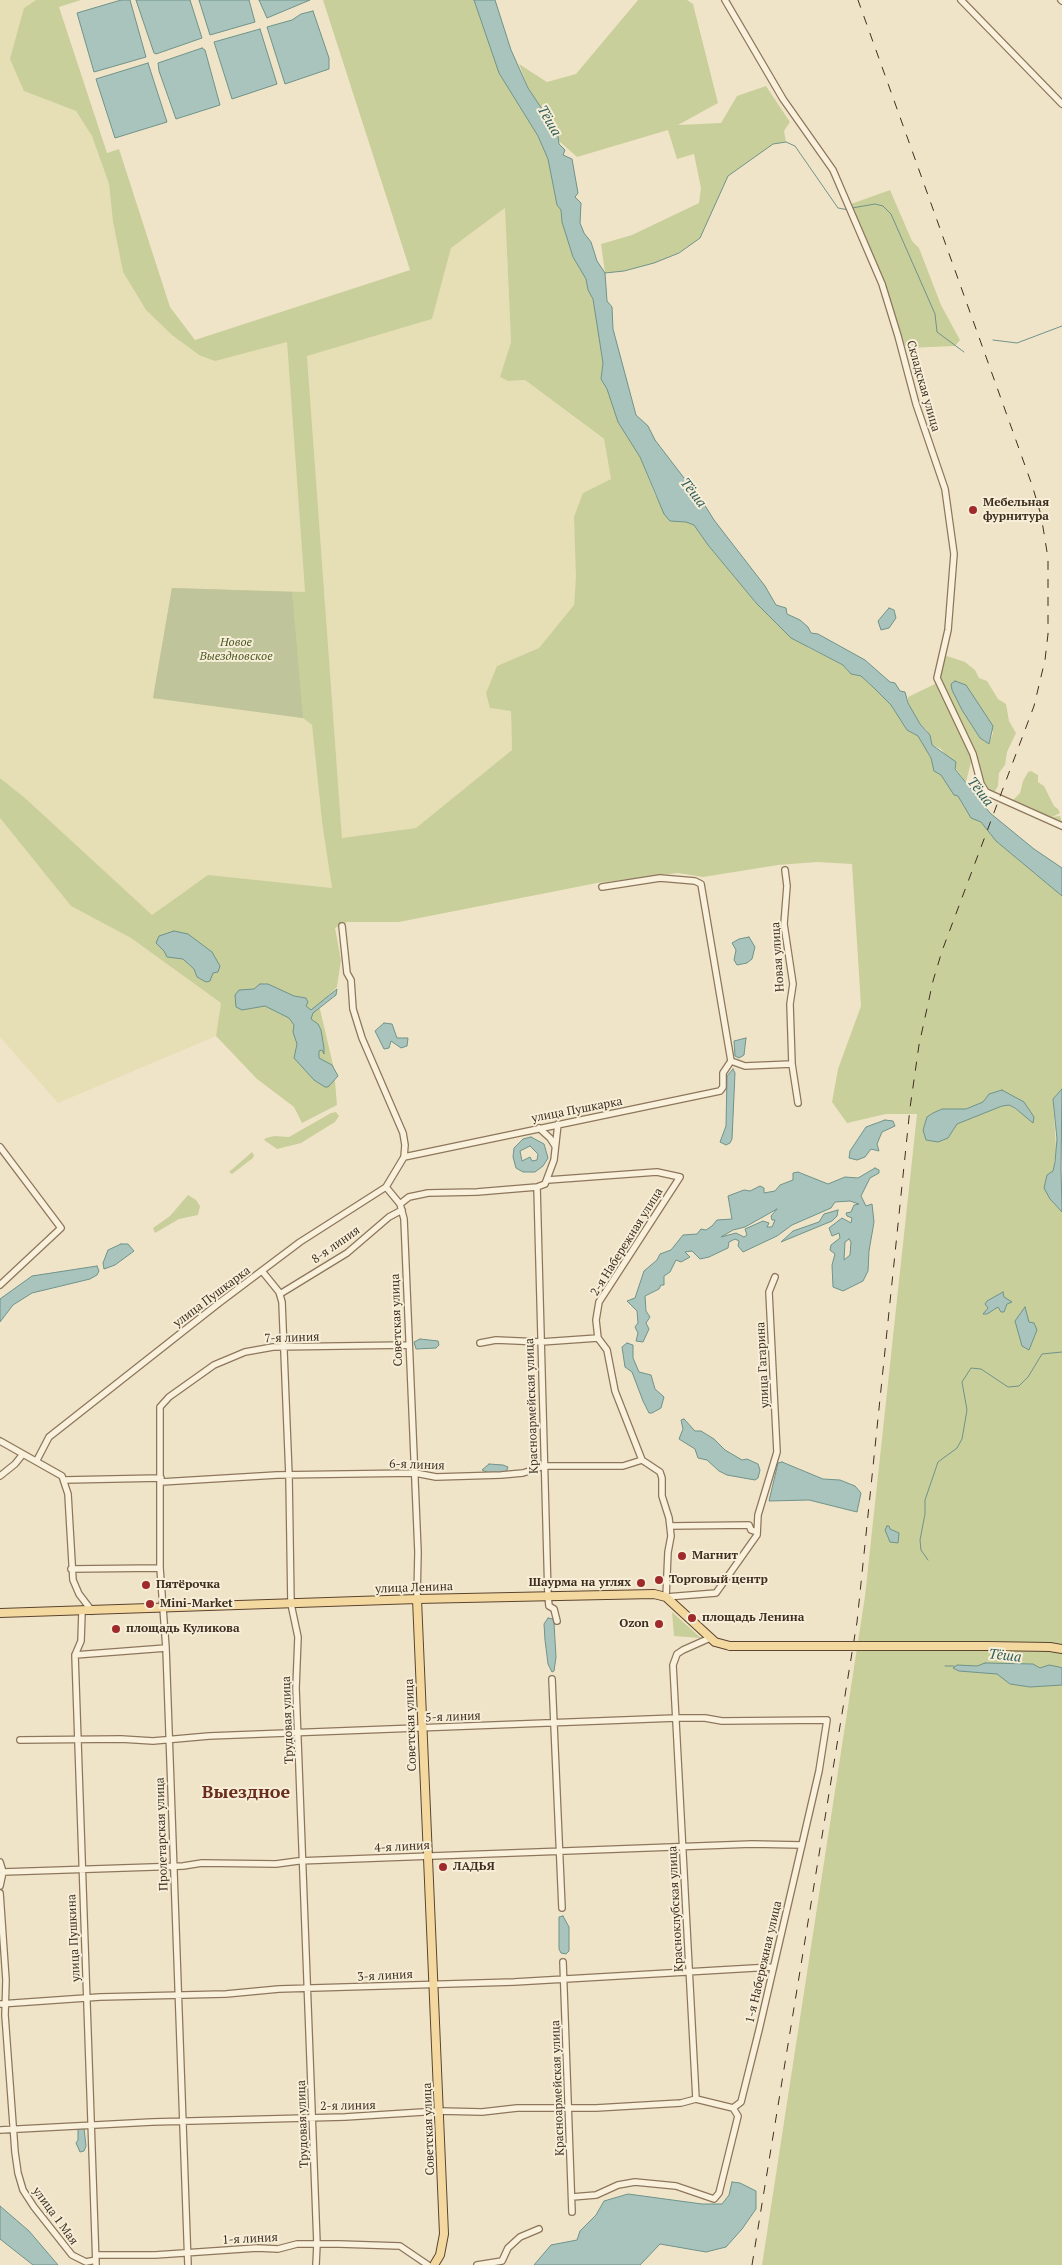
<!DOCTYPE html>
<html>
<head>
<meta charset="utf-8">
<style>
	body { margin:0 }
	canvas { display:block; background:#f0e4c8 }
</style>
</head>
<body>
<canvas width="1062" height="2265"></canvas>
<script>
const ctx = document.querySelector('canvas').getContext('2d');
ctx.lineJoin = 'round';
function fill(path, color) { ctx.fillStyle = color; ctx.fill(path, 'evenodd'); }
const shape = rows => new Path2D(rows.map(r => 'M' + r).join(''));
function stroke(path, color, width, dash) { ctx.strokeStyle = color; ctx.lineWidth = width; ctx.lineCap = dash ? 'butt' : 'round'; ctx.setLineDash(dash || []); ctx.stroke(path); }
function drawText(font, color, halo, rows, align = 'center') {
  ctx.font = font + ' "PT Serif",serif'; ctx.lineWidth = 4; ctx.setLineDash([]); ctx.textBaseline = 'middle'; ctx.strokeStyle = halo; ctx.fillStyle = color; for (const [text, x, y, turn = 0] of rows) {
    ctx.save(); ctx.translate(x, y); ctx.rotate((+turn || 0) * Math.PI / 180); ctx.textAlign = isNaN(turn) ? turn : align; if (halo) ctx.strokeText(text, 0, 0); ctx.fillText(text, 0, 0); ctx.restore();
  }
}
fill(shape([
	[0,0,36,0,24,8,24,91,76,111,92,136,109,184,113,222,123,272,146,310,172,335,199,355,258,348,287,341,305,593,153,698,303,718,312,725,322,822,332,888,287,884,185,891,152,916,25,798,0,778],
	[505,208,511,342,500,377,508,381,525,380,604,440,611,479,583,493,574,605,539,648,497,666,511,711,512,750,416,828,342,838,307,356,432,319,451,248],
	[0,818,71,906,131,938,221,1003,216,1036,58,1103,0,1037]
]), '#e6deb5');
fill(shape([
	[36,0,81,0,59,7,107,153,119,149,170,307,195,340,410,270,323,0,474,0,499,73,538,136,548,159,557,205,561,210,562,222,573,257,586,279,588,290,593,299,603,363,601,379,607,389,618,422,640,457,655,495,670,521,687,522,694,525,708,545,757,604,809,648,843,665,851,674,861,676,873,687,891,705,907,730,918,736,931,758,934,771,941,774,958,796,971,818,981,822,996,841,1062,896,1062,1089,1053,1099,1056,1149,1050,1199,1062,1212,1062,2265,762,2265,865,1596,917,1114,886,1114,847,1123,832,1102,838,1069,861,1006,852,864,817,862,778,865,703,877,678,873,597,883,399,922,347,922,335,928,341,960,337,987,319,1005,334,1069,337,1105,302,1123,294,1107,257,1079,216,1036,221,1003,131,938,71,906,0,818,0,778,25,798,152,915,208,875,332,888,322,822,312,725,303,718,153,698,172,588,305,592,287,342,215,361,199,355,172,335,146,310,123,272,113,222,109,184,92,136,76,111,24,91,10,59,24,8],
	[505,208,511,342,500,377,508,381,525,380,604,439,611,479,583,493,574,517,576,577,574,605,539,648,497,666,486,693,490,708,511,711,512,750,416,828,342,838,307,356,432,319,451,248],
	[983,1102,1024,1102,1023,1114,1009,1105,1001,1106,957,1124,948,1138,923,1130,928,1117,933,1113,942,1109,966,1109],
	[638,0,687,0,693,4,718,103,678,125,721,123,737,96,766,86,790,122,784,131,786,142,773,144,728,176,700,238,679,253,654,263,624,271,605,273,601,244,632,235,699,203,701,188,694,154,677,159,668,130,577,157,559,141,550,121,528,88,519,64,547,82,576,74],
	[890,190,912,241,919,248,941,305,960,340,955,346,907,348,898,336,851,204],
	[944,655,965,662,975,670,979,678,987,681,998,699,1006,704,1009,721,1016,733,1007,752,1005,765,999,773,998,786,994,793,984,785,939,679],
	[966,685,983,714,989,720,993,733,989,744,980,738,958,701],
	[937,678,973,754,966,782,941,749,932,745,927,730,920,724,908,703,908,697,935,684],
	[1031,771,1038,775,1038,782,1044,786,1054,806,1058,809,1060,813,1052,817,1060,816,1062,822,1011,802,1020,793,1023,781,1028,772],
	[336,1112,339,1116,335,1122,301,1143,277,1149,264,1140,266,1138,274,1136,289,1137,331,1113],
	[252,1152,254,1155,253,1158,232,1174,229,1172],
	[188,1195,196,1200,200,1206,198,1215,179,1219,155,1233,153,1228,170,1216],
	[672,1612,701,1638,674,1636]
]), '#c9cf9b');
fill(shape([
	[172,588,292,592,303,718,153,698]
]), '#bfc49a');
const water = shape([
	[121,0,130,0,146,57,94,72,77,13,121,0],
	[136,0,190,0,202,38,156,54,154,53,136,0],
	[199,0,249,0,255,22,210,35,199,0],
	[259,0,310,0,267,18,259,0],
	[474,0,495,0,511,50,528,88,550,121,550,126,553,127,558,136,559,144,565,150,563,155,572,159,578,193,575,197,581,203,580,223,584,233,591,242,597,261,605,273,607,301,612,307,613,329,636,415,648,426,655,440,684,478,689,480,714,520,765,586,776,605,786,608,787,614,800,620,808,627,811,633,818,634,865,660,890,682,895,683,900,691,905,692,908,703,920,724,930,735,932,745,956,762,955,769,990,813,1034,849,1062,868,1062,896,996,841,981,822,971,818,958,796,954,795,941,775,934,771,931,758,918,736,907,730,891,705,873,687,861,676,851,674,843,665,791,638,757,604,708,545,694,525,686,522,670,521,664,514,640,457,618,422,607,389,601,379,603,363,593,299,588,290,586,279,573,257,562,222,561,210,557,205,548,159,538,136,499,73,474,0],
	[313,11,329,58,329,69,285,84,267,27,292,20,301,14,313,11],
	[260,29,277,84,232,99,214,42,260,29],
	[202,48,205,50,220,105,176,119,159,71,158,63,202,48],
	[148,63,167,122,115,138,96,79,148,63],
	[889,608,894,610,896,618,889,628,881,630,878,621,889,608],
	[955,681,966,685,993,726,989,744,980,738,962,710,952,690,951,684,955,681],
	[174,931,188,934,212,952,220,966,218,972,213,973,210,981,206,982,197,977,194,969,183,959,167,957,164,951,156,943,159,936,174,931],
	[749,937,755,947,752,959,747,963,737,965,734,960,736,950,732,943,739,939,749,937],
	[260,984,268,984,294,996,306,998,308,1002,306,1006,311,1010,337,989,336,995,313,1013,311,1019,318,1024,321,1030,324,1048,324,1054,322,1050,319,1051,319,1058,332,1065,338,1076,328,1087,325,1087,314,1080,294,1058,297,1044,293,1032,294,1025,289,1018,265,1006,242,1010,236,1007,235,995,239,990,254,989,260,984],
	[384,1023,392,1024,397,1038,408,1038,407,1046,401,1048,391,1041,389,1048,384,1049,375,1031,384,1023],
	[746,1038,744,1055,739,1058,735,1056,734,1041,746,1038],
	[733,1069,735,1073,732,1139,730,1143,726,1145,720,1142,726,1126,727,1076,733,1069],
	[1062,1089,1061,1168,1062,1212,1050,1199,1044,1188,1047,1175,1053,1171,1055,1162,1057,1139,1053,1099,1062,1089],
	[1002,1090,1024,1102,1034,1117,1033,1123,1015,1108,1009,1105,1002,1106,957,1124,948,1138,938,1142,926,1140,923,1130,927,1117,933,1113,942,1109,966,1109,983,1102,989,1094,1002,1090],
	[885,1120,893,1121,895,1126,882,1132,877,1144,879,1151,871,1149,865,1157,857,1160,849,1158,850,1151,866,1127,885,1120],
	[531,1137,544,1144,548,1158,543,1166,535,1172,523,1172,516,1168,513,1157,514,1148,523,1139,531,1137],
	[530,1146,538,1154,537,1160,532,1161,530,1157,522,1161,520,1151,530,1146],
	[875,1168,879,1170,879,1173,870,1178,861,1196,866,1206,872,1204,874,1222,869,1251,868,1271,863,1281,843,1291,833,1287,832,1265,835,1254,830,1250,831,1245,840,1238,839,1233,832,1236,829,1228,842,1218,851,1223,852,1218,847,1216,846,1213,851,1212,854,1205,859,1204,850,1201,835,1202,831,1208,792,1225,777,1236,743,1252,738,1246,739,1241,735,1239,729,1242,728,1248,709,1257,700,1259,692,1251,685,1252,690,1257,681,1262,676,1260,670,1272,664,1276,664,1285,661,1285,659,1289,645,1296,646,1311,650,1317,646,1323,649,1329,643,1342,636,1341,638,1333,635,1327,638,1323,637,1311,627,1301,635,1298,644,1271,657,1260,660,1254,671,1250,683,1235,697,1234,701,1229,706,1230,712,1226,717,1220,732,1219,728,1196,744,1190,750,1191,760,1186,764,1188,764,1193,775,1191,780,1185,793,1180,793,1173,798,1172,828,1184,845,1177,858,1178,875,1168],
	[777,1209,771,1216,772,1220,775,1220,772,1227,767,1227,769,1223,763,1221,745,1229,747,1235,744,1237,736,1233,721,1237,733,1230,745,1227,777,1209],
	[849,1239,851,1242,850,1255,844,1260,845,1242,849,1239],
	[838,1210,837,1216,832,1221,781,1242,793,1231,819,1222,824,1214,838,1210],
	[121,1244,128,1244,134,1251,115,1265,104,1269,103,1263,108,1250,121,1244],
	[97,1266,99,1271,97,1275,90,1279,32,1293,13,1305,0,1322,0,1299,32,1276,97,1266],
	[1003,1292,1004,1297,1012,1302,1007,1304,1004,1312,1001,1312,998,1307,987,1314,983,1314,988,1308,985,1304,987,1301,1003,1292],
	[1025,1307,1029,1322,1034,1323,1037,1330,1029,1350,1022,1346,1015,1321,1025,1307],
	[420,1339,438,1341,439,1345,436,1348,416,1349,414,1342,420,1339],
	[627,1343,633,1345,633,1358,639,1372,651,1375,655,1389,664,1397,661,1408,652,1413,649,1413,643,1401,632,1372,625,1367,622,1347,627,1343],
	[684,1419,695,1431,701,1431,714,1439,725,1450,742,1460,747,1459,758,1464,760,1470,758,1478,755,1480,727,1475,719,1471,707,1460,698,1458,695,1449,679,1439,683,1429,681,1420,684,1419],
	[782,1462,823,1479,840,1480,855,1486,861,1493,857,1512,809,1500,769,1501,778,1463,782,1462],
	[489,1464,503,1465,508,1467,507,1470,506,1472,489,1473,482,1470,489,1464],
	[887,1526,889,1526,890,1529,899,1533,898,1543,890,1542,885,1530,887,1526],
	[548,1618,553,1619,554,1623,556,1657,554,1671,552,1672,548,1664,545,1640,544,1624,548,1618],
	[985,1663,1033,1664,1040,1668,1049,1665,1059,1667,1062,1668,1062,1685,1030,1687,1010,1684,997,1674,959,1671,953,1668,957,1665,977,1666,985,1663],
	[563,1916,569,1927,569,1951,566,1954,561,1953,559,1949,559,1917,563,1916],
	[81,2128,84,2128,86,2146,84,2151,80,2152,76,2143,78,2140,78,2129,81,2128],
	[732,2182,740,2183,756,2191,756,2209,742,2229,726,2247,706,2252,660,2244,640,2265,534,2265,551,2245,577,2240,580,2231,596,2215,604,2201,628,2194,702,2204,722,2204,729,2195,732,2182],
	[0,2206,29,2231,58,2265,33,2265,0,2239,0,2206]
]);
fill(water, '#a9c4bc');
stroke(water, '#6f938a', 1);
stroke(shape([
	[852,208,875,204,883,206,891,214,935,314,937,332,964,352],
	[605,273,624,271,654,263,679,253,700,238,728,176,773,144,786,142,795,146,838,208,849,210],
	[993,340,1017,343,1062,326],
	[928,1560,921,1550,920,1540,925,1514,925,1500,938,1462,957,1448,962,1439,967,1410,962,1382,971,1368,981,1369,1008,1387,1019,1386,1028,1377,1042,1354,1062,1352],
	[945,1666,954,1666]
]), '#6f938a', 1);
const minor = shape([
	[725,0,783,99,833,170,882,284,898,336,916,404,945,489,954,554,948,630,937,678,973,754,981,784,986,792,1062,826],
	[961,0,1062,104],
	[1061,0,1062,1],
	[785,870,787,886,784,924,793,984,790,1004,792,1064,798,1103],
	[602,887,660,878,695,881,701,884,731,1061],
	[731,1061,745,1066,792,1064],
	[539,1128,550,1138,555,1146],
	[0,1147,61,1228,0,1285],
	[404,1157,720,1091,723,1087,723,1073,731,1061],
	[548,1180,657,1172,680,1177,599,1302,596,1320,598,1338,607,1350,615,1391,642,1460],
	[386,1187,400,1204,404,1219,418,1552,417,1599],
	[537,1187,548,1596,549,1606,554,1609,557,1621],
	[400,1204,409,1197,428,1193,477,1192,537,1187,545,1184,554,1160,558,1124],
	[262,1271,279,1292,282,1302,289,1476,291,1604,298,1637,296,1688,317,2244,316,2265],
	[280,1294,347,1253,389,1217,402,1210],
	[480,1343,496,1340,541,1342,598,1338],
	[0,1441,62,1476,68,1494,73,1580,79,1594,92,1611],
	[37,1460,49,1437,219,1303,300,1242,386,1187,404,1157,405,1145,403,1133,362,1038,353,1009,351,980,347,973,342,926],
	[642,1460,660,1472,662,1478,662,1496,669,1518,671,1536,668,1552,666,1597,716,1593,757,1535,758,1515,777,1452,769,1292,775,1277],
	[0,1476,15,1464,23,1454],
	[64,1480,161,1478],
	[161,1482,277,1475,415,1473,436,1477,501,1475,523,1473,544,1466,623,1466,642,1460],
	[670,1526,749,1525,751,1530,757,1532],
	[71,1569,160,1568],
	[82,1612,81,1641,75,1655,96,2265],
	[75,1655,166,1648],
	[552,1679,562,1908],
	[20,1740,121,1739,153,1741,209,1736,676,1718,705,1718,722,1721,827,1720,819,1771,759,2030,741,2102,733,2108],
	[0,1862,3,1872,0,1886],
	[3,1872,183,1866,202,1863,276,1864,298,1861,752,1844,802,1845],
	[0,1893,6,1980,5,2015,15,2152,18,2173,23,2190,34,2207,72,2255,86,2262,96,2260],
	[563,1962,572,2212],
	[0,2004,100,1997,226,1994,279,1989,514,1982,772,1967],
	[696,2099,673,1665,677,1654,683,1650,710,1638],
	[0,2130,152,2122,345,2117,439,2111,482,2112,517,2108,596,2108,681,2103,696,2099,733,2108],
	[572,2197,596,2195,618,2185,635,2182,676,2186,714,2199,719,2193,738,2116,733,2108],
	[96,2255,155,2255,257,2248,278,2249,297,2244,339,2244,400,2246,428,2265],
	[188,2265,166,1648,160,1568,160,1407,169,1397,214,1365,245,1352,273,1347,409,1345],
	[477,2265,502,2261,508,2248,520,2237,539,2229]
]);
const major = shape([
	[417,1599,444,2234,440,2255,434,2265],
	[0,1613,417,1599,654,1594,666,1597,715,1642,730,1646],
	[987,1646,1050,1647,1062,1649]
]);
stroke(minor, '#8d765c', 8);
stroke(major, '#5b4430', 10);
stroke(minor, '#faf1dc', 5.5);
stroke(major, '#f3d9a0', 8);
stroke(shape([
	[752,2265,857,1622,910,1108,919,1045,933,981,942,951,1034,706,1045,660,1048,634,1048,558,1041,515,1032,485,858,0]
]), '#3d2e20', 1, [9, 9]);
const majorBridge = shape([
	[730,1646,987,1646]
]);
stroke(majorBridge, '#5b4430', 10, []);
stroke(majorBridge, '#f3d9a0', 8);
for (const [x, y, r, color] of [
	[973,510,5,"#9e2a2b"],
	[682,1556,5,"#9e2a2b"],
	[659,1580,5,"#9e2a2b"],
	[641,1583,5,"#9e2a2b"],
	[146,1585,5,"#9e2a2b"],
	[150,1604,5,"#9e2a2b"],
	[692,1618,5,"#9e2a2b"],
	[659,1624,5,"#9e2a2b"],
	[116,1629,5,"#9e2a2b"],
	[443,1867,5,"#9e2a2b"]
]) { const dot = new Path2D(); dot.arc(x, y, r, 0, 2 * Math.PI); ctx.fillStyle = color; ctx.fill(dot); stroke(dot, '#f7eed8', 2); }
drawText('12px', '#3d2e20', '#f7eed8', [
	["Складская улица",923,386,74],
	["Новая улица",778,957,-94],
	["улица Пушкарка",577,1110,-11],
	["2-я Набережная улица",627,1242,-58],
	["8-я линия",336,1245,-35],
	["улица Пушкарка",212,1297,-37],
	["Советская улица",397,1320,-92],
	["7-я линия",292,1338,-2],
	["улица Гагарина",763,1365,-93],
	["Красноармейская улица",532,1406,-92],
	["6-я линия",417,1465,2],
	["улица Ленина",414,1588,-2],
	["5-я линия",453,1717,-2],
	["Трудовая улица",288,1720,-92],
	["Советская улица",411,1725,-92],
	["Пролетарская улица",162,1834,-92],
	["4-я линия",402,1847,-3],
	["Красноклубская улица",676,1909,-93],
	["улица Пушкина",74,1938,-93],
	["1-я Набережная улица",764,1962,-77],
	["3-я линия",385,1976,-3],
	["Красноармейская улица",558,2088,-92],
	["2-я линия",348,2106,-1],
	["Трудовая улица",303,2124,-92],
	["Советская улица",429,2129,-92],
	["улица 1 Мая",55,2216,54],
	["1-я линия",250,2239,-3]
]);
drawText('bold 12px', '#3d2e20', '#f7eed8', [
	["Мебельная",983,503],
	["фурнитура",983,517],
	["Магнит",692,1556],
	["Торговый центр",669,1580],
	["Шаурма на углях",631,1583,"right"],
	["Пятёрочка",156,1585],
	["Mini-Market",160,1604],
	["площадь Ленина",702,1618],
	["Ozon",649,1624,"right"],
	["площадь Куликова",126,1629],
	["ЛАДЬЯ",453,1867]
], 'left');
drawText('italic 12px', '#4d5a26', '#f7eed8', [
	["Новое",236,643],
	["Выездновское",236,657]
]);
drawText('italic 14px', '#2f5d5a', '#f7eed8', [
	["Тёша",549,121,60],
	["Тёша",693,493,52],
	["Тёша",980,792,52],
	["Тёша",1005,1656,6]
]);
drawText('bold 18px', '#6b2e1e', '#f7eed8', [
	["Выездное",246,1793]
]);
</script>
</body>
</html>
